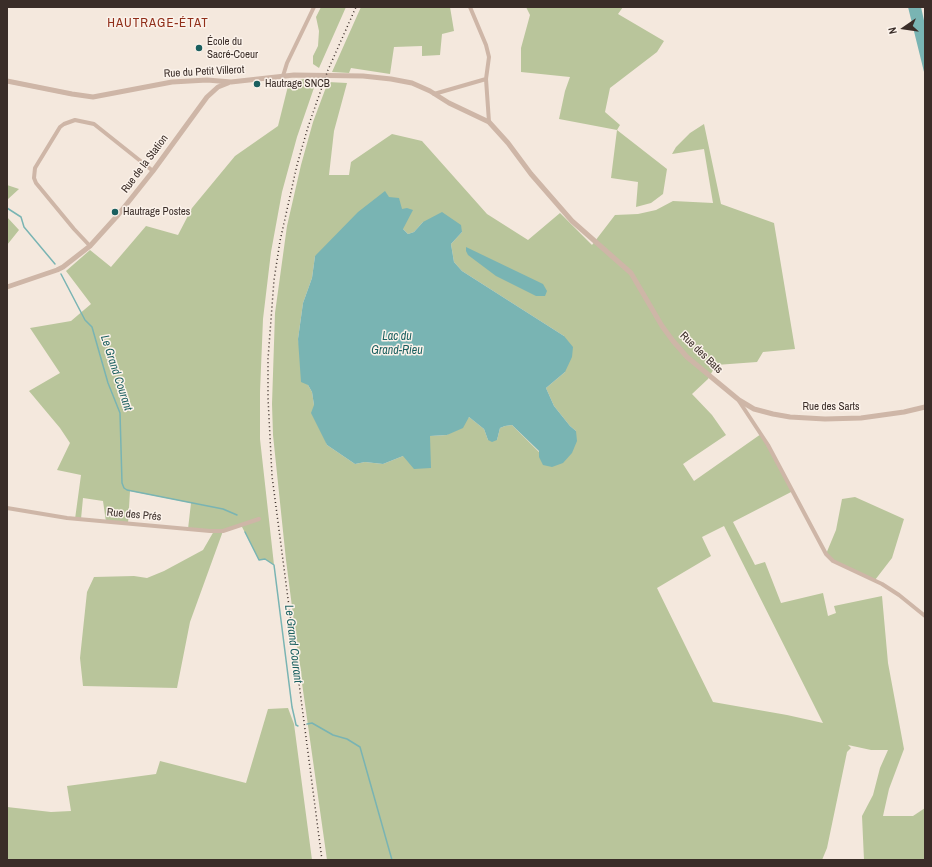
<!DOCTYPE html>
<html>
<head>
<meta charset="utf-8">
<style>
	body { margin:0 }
	#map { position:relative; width:932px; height:867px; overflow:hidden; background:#f4e8dd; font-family:"Archivo Narrow",sans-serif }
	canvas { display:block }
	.frame { position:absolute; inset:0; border:8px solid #3a2d28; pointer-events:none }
	.north { position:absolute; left:884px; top:8px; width:40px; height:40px; -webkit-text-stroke:3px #fbf2ea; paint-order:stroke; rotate:257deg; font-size:11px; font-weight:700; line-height:16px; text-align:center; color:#3a2d28 }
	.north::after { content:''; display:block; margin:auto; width:14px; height:18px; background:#3a2d28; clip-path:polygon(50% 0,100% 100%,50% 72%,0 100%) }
</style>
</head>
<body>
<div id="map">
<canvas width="932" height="867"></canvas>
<div class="frame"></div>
<div class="north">N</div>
</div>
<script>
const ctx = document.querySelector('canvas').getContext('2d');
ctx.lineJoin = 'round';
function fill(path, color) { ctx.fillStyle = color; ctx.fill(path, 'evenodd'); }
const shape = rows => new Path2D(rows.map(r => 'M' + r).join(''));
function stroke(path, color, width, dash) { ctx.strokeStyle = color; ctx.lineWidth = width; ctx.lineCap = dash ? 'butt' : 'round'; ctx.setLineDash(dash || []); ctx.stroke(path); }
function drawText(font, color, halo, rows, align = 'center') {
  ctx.font = font + ' "Archivo Narrow",sans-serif'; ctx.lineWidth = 3; ctx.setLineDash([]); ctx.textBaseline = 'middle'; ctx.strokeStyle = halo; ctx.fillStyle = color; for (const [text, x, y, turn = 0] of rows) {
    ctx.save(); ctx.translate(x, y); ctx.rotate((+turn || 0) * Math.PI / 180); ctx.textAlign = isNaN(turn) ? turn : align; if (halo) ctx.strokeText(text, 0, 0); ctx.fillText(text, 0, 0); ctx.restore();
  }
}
fill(shape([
	[321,7,346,7,319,68,313,64,313,56,318,46,319,31,316,17],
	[361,7,450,7,454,31,442,34,440,55,422,56,422,46,394,47,390,74,351,68,349,73,332,72],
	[526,7,623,7,618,14,664,41,657,52,610,88,605,112,620,125,617,130,667,169,663,194,651,203,636,207,638,182,611,178,617,130,559,119,565,91,570,77,521,72,521,48,530,15],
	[304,79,316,82,297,137,282,192,271,252,263,319,260,392,260,439,274,565,265,559,259,560,241,525,223,531,190,622,177,688,83,686,80,658,87,592,94,577,134,576,147,578,164,571,203,550,214,531,188,529,191,503,130,491,128,524,106,522,103,501,83,498,81,519,75,519,81,475,57,470,70,443,60,428,29,391,60,373,30,328,71,321,91,304,66,271,90,250,111,267,146,226,178,235,192,208,235,156,278,126,289,82],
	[328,82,347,83,334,131,329,175,349,175,351,162,392,134,422,141,487,214,528,240,560,213,592,245,615,215,638,214,656,210,673,201,713,203,704,149,672,154,676,147,690,133,704,124,721,204,774,223,795,349,763,352,757,362,716,365,708,379,692,394,712,415,726,435,683,464,694,481,761,434,793,491,733,522,755,565,765,562,781,603,823,593,828,616,836,613,834,606,882,596,888,663,904,749,889,789,883,816,913,816,925,808,925,860,864,860,862,816,873,795,880,768,888,750,871,750,848,745,851,748,847,752,827,848,822,860,327,860,300,669,286,560,273,435,272,404,275,313,287,226,301,165,313,122],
	[423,222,462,232,451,244,454,262,462,271,564,336,565,372,546,388,554,406,570,426,576,431,539,452,512,425,505,426,500,428,497,440,488,440,484,429,469,417,447,435,430,436,403,456,383,464,365,462,355,464,327,445,314,405,312,392,308,385,298,339,303,303,312,278,315,256,403,229,408,234,414,232],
	[724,526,823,723,787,715,713,702,657,588,711,556,702,537],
	[7,185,19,189,7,200],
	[7,217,19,230,7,245],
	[855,497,904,519,892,558,875,580,833,561,826,554,836,530,842,499],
	[288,708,294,724,312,860,7,860,7,807,51,812,71,811,67,786,156,774,160,761,246,783,268,709]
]), '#b9c59b');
fill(shape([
	[908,7,921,7,925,25,925,76],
	[385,191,389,197,399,198,402,209,407,208,413,210,403,229,408,234,414,232,423,222,442,212,461,225,462,232,451,244,454,262,462,271,564,336,573,347,572,357,565,372,546,388,554,406,570,426,576,431,577,441,572,453,563,463,552,467,543,465,539,457,539,451,512,425,505,426,500,428,497,440,492,442,488,440,484,429,469,417,463,428,447,435,430,436,431,468,414,469,403,456,383,464,365,462,355,464,327,445,311,413,314,405,312,392,308,385,301,382,298,339,303,303,312,278,315,256,358,212],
	[466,247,543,284,547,291,545,296,536,296,496,276,468,255,466,251]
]), '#79b4b3');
stroke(shape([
	[7,208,21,217,24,227,55,264],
	[61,274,85,320,92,327,108,383,120,413,122,483,124,488,127,490,223,509,237,515],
	[245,532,259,560,265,559,274,565,292,707,295,720,296,725,298,726],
	[307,724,312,723,333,735,347,739,360,747,392,860]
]), '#79b4b3', 1.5);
stroke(shape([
	[470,7,486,45,489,57,486,79,489,122],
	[283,76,287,63,314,7],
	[434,94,486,79],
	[90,246,74,229,36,183,34,178,35,168,60,127,64,124,75,120,94,124,153,171],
	[739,401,768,445,826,554,833,561,882,584,899,595,925,616],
	[7,508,67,518,210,531,223,531,259,519]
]), '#ceb6a7', 4);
stroke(shape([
	[7,81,72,94,93,97,172,82,207,80,231,82,294,75,363,76,391,79,412,83,430,91,449,103,489,122,508,143,531,174,572,221,631,273,662,326,673,341,687,357,739,400,754,409,773,414,790,417,825,419,861,418,904,412,925,407],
	[7,287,57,270,63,267,90,246,118,215,153,171,207,97,218,87,228,83]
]), '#ceb6a7', 5);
stroke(shape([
	[322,860,272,476,268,398,268,359,274,280,280,241,297,165,308,127,328,70,356,7]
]), '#3a2d28', 1.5, [1, 3]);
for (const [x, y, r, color] of [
	[199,48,4,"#1a5f5f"],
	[257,84,4,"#1a5f5f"],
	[115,212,4,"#1a5f5f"]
]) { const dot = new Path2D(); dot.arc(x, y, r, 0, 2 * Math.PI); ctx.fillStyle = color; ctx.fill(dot); stroke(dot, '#fbf2ea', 1.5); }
drawText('11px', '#3a2d28', '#fbf2ea', [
	["École du",207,42],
	["Sacré-Coeur",207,55],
	["Hautrage SNCB",265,84],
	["Hautrage Postes",123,212]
], 'left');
drawText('11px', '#3a2d28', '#fbf2ea', [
	["Rue du Petit Villerot",204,72,-3],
	["Rue de la Station",145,164,-53],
	["Rue des Bats",701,353,44],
	["Rue des Sarts",831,407],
	["Rue des Prés",134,515,5]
]);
drawText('italic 12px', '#1a5f5f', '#fbf2ea', [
	["Lac du",397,337],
	["Grand-Rieu",397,351],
	["Le Grand Courant",116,373,72],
	["Le Grand Courant",293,644,83]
]);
ctx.letterSpacing = '1px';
drawText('13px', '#902f1a', '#fbf2ea', [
	["HAUTRAGE-ÉTAT",158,24]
]);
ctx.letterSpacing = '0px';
</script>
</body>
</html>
